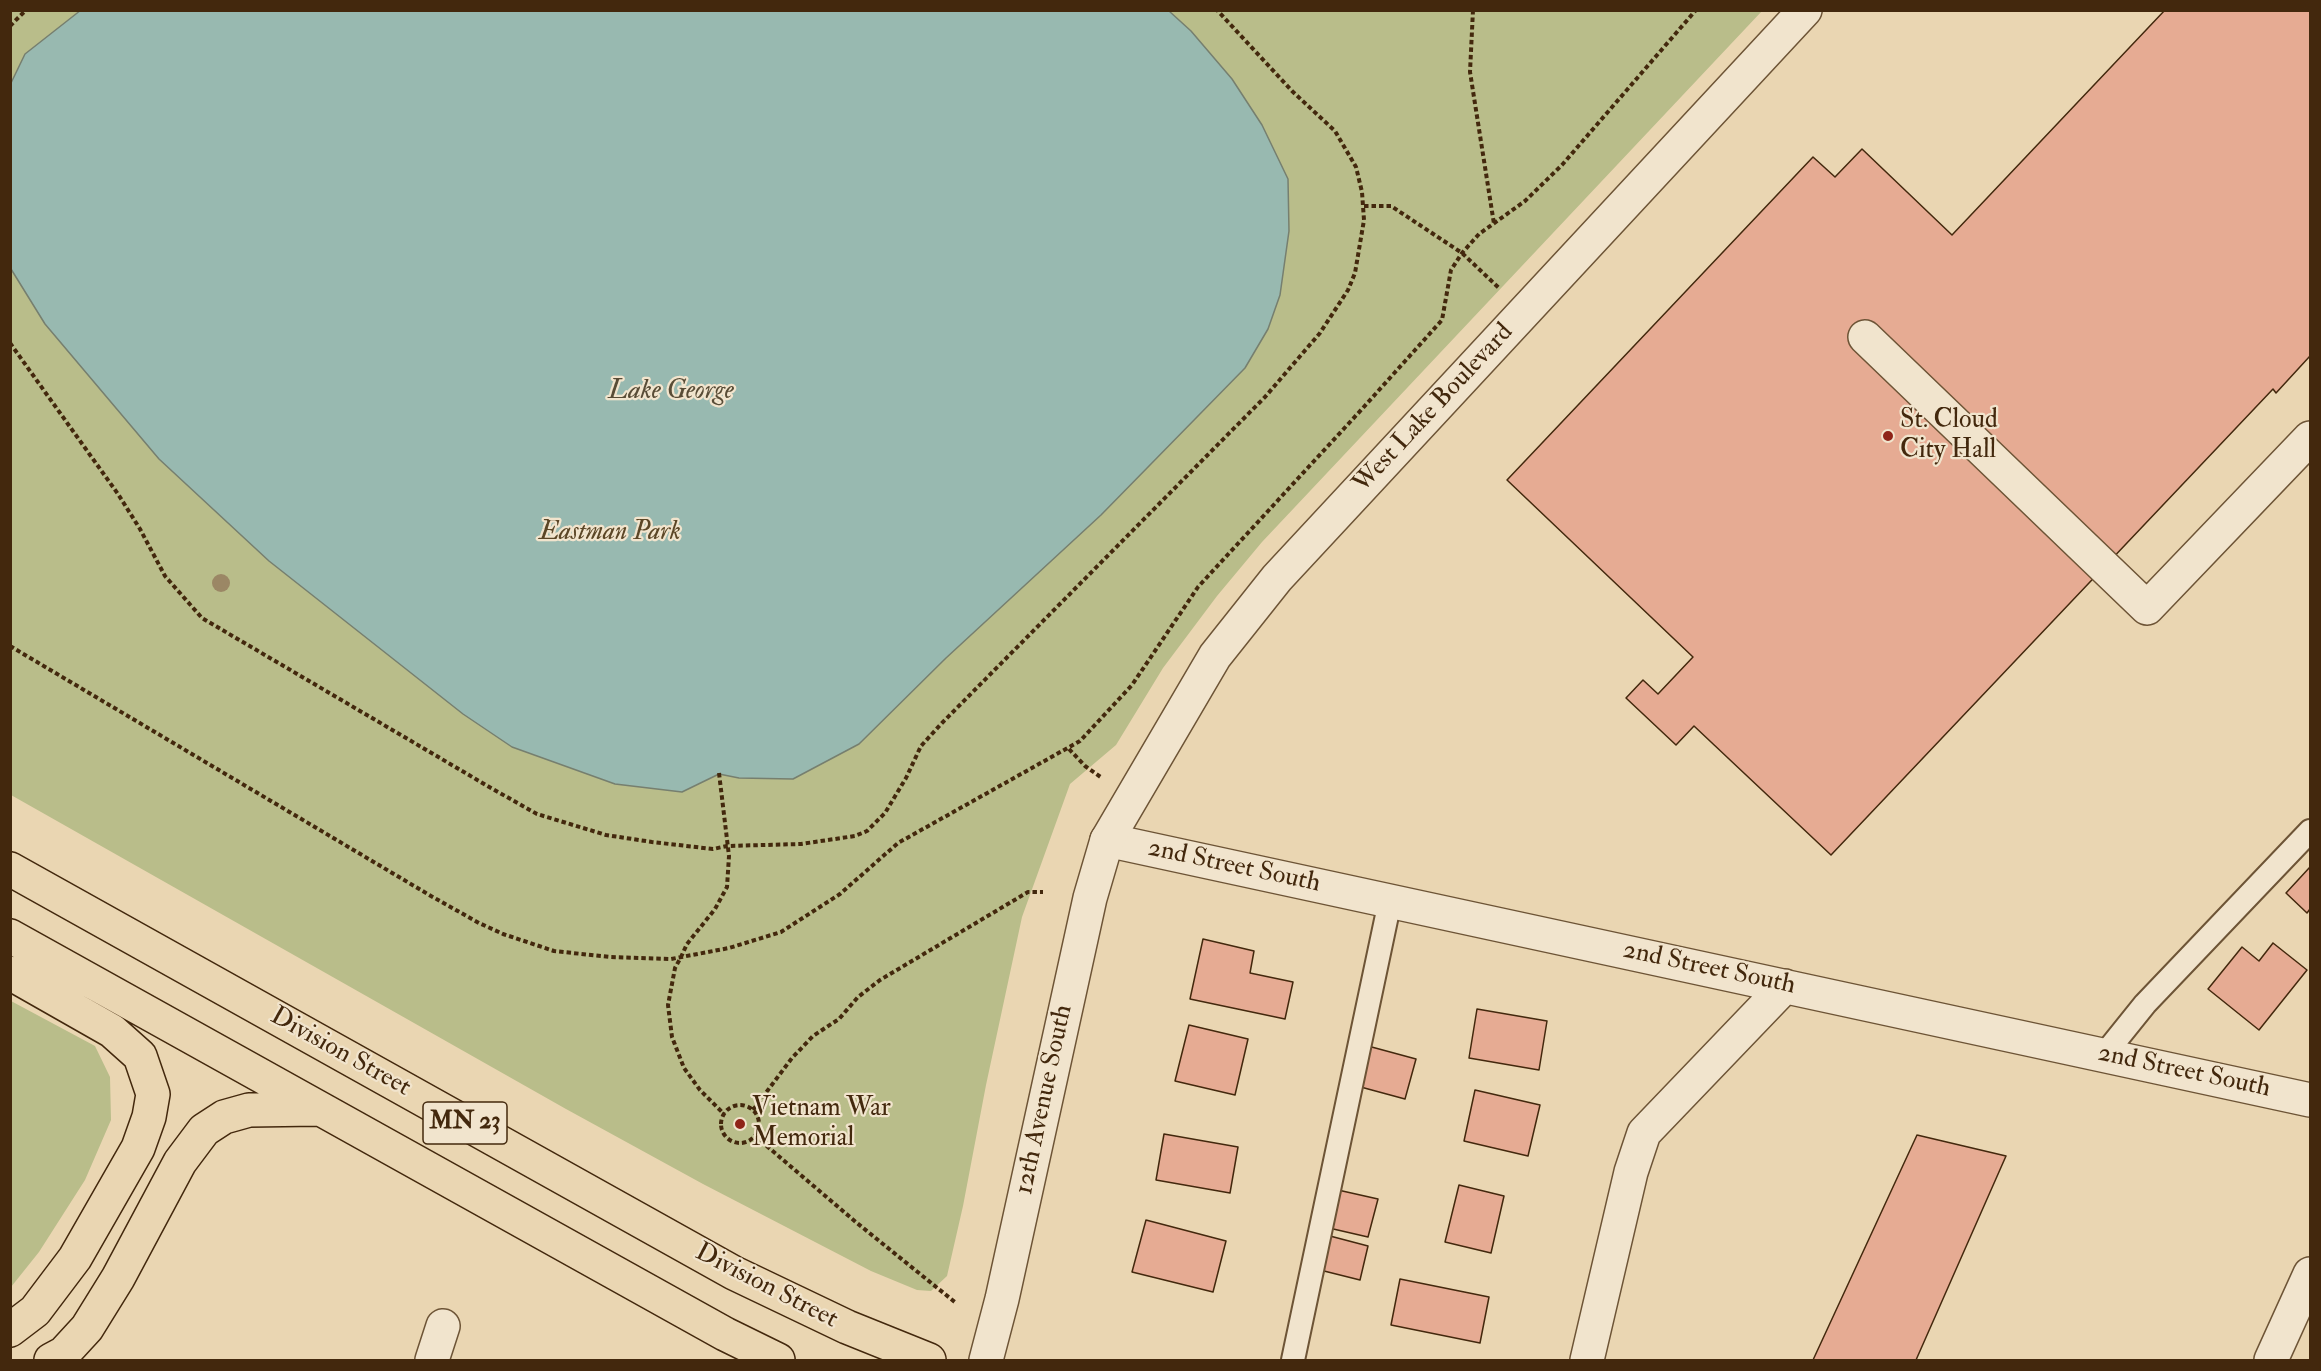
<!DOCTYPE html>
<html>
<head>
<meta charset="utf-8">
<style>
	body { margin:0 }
	#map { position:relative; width:2321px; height:1371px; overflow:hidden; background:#ead6b2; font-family:"IM FELL Double Pica",serif }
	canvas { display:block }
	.frame { position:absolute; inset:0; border:12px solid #43280d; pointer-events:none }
</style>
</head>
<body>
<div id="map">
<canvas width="2321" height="1371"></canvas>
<div class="frame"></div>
</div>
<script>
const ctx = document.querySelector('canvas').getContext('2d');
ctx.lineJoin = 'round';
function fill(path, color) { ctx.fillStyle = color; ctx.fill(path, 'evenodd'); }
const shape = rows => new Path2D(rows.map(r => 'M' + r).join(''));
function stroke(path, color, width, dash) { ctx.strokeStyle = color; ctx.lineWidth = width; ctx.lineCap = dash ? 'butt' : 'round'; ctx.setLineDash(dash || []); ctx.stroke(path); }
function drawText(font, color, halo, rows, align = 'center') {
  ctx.font = font + ' "IM FELL Double Pica",serif'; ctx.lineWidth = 4.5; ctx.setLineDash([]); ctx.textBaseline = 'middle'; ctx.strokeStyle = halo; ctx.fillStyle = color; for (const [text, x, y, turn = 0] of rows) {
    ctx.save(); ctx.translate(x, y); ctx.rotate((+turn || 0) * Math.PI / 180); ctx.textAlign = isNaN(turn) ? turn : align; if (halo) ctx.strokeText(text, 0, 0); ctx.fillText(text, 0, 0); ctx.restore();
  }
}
fill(shape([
	[11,11,1762,11,1262,542,1217,596,1163,668,1116,745,1070,784,1022,917,986,1085,963,1206,947,1276,931,1291,917,1290,871,1271,703,1184,566,1109,11,795],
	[11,1001,95,1046,110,1077,111,1120,85,1180,39,1252,11,1287]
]), '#b9bd8a');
const water = shape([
	[81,10,1169,11,1191,31,1232,79,1262,125,1288,179,1289,231,1280,295,1268,329,1245,368,1101,515,946,658,859,744,793,779,739,778,719,774,682,792,615,784,512,747,463,714,269,561,159,459,45,324,11,269,11,83,25,54,81,10]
]);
fill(water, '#98b9b0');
stroke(water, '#767f6f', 1.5);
const building = shape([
	[2165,10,2310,10,2310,356,2276,393,2273,389,1831,855,1694,726,1676,745,1626,698,1643,680,1658,694,1693,657,1507,480,1813,157,1835,177,1862,149,1952,235,2165,10],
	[2310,867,2310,909,2307,913,2286,893,2310,867],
	[1203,939,1254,951,1250,973,1293,982,1285,1019,1190,999,1203,939],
	[2273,943,2307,970,2259,1030,2208,989,2242,947,2259,961,2273,943],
	[1477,1009,1547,1021,1539,1070,1469,1058,1477,1009],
	[1189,1025,1248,1039,1235,1095,1175,1081,1189,1025],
	[1368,1046,1416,1059,1405,1099,1357,1086,1368,1046],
	[1475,1090,1540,1105,1528,1156,1464,1141,1475,1090],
	[1164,1134,1238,1147,1230,1193,1156,1180,1164,1134],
	[1917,1135,2006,1156,1916,1360,1813,1360,1917,1135],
	[1459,1185,1504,1196,1491,1253,1445,1242,1459,1185],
	[1338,1190,1378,1199,1368,1237,1329,1228,1338,1190],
	[1146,1220,1226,1241,1213,1292,1132,1272,1146,1220],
	[1330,1236,1368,1246,1360,1280,1320,1270,1330,1236],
	[1400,1279,1489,1297,1480,1343,1391,1325,1400,1279]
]);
fill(building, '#e6ab93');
stroke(building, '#43280d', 1.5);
const service = shape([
	[2104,1055,2145,1004,2310,831],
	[1293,1360,1390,901]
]);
const minor = shape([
	[1865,337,2147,608,2310,438],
	[1107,840,2310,1100],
	[432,1360,443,1326],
	[1587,1360,1631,1172,1644,1133,1785,986]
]);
const tertiary = shape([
	[986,1360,1002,1299,1090,898,1107,840,1215,656,1277,578,1805,10],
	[2271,1360,2310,1274]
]);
const trunk = shape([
	[10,869,734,1273,847,1327,929,1360],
	[10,936,725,1334,778,1360],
	[10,973,112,1031,140,1056,153,1094,149,1117,138,1148,75,1258,35,1311,10,1330],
	[51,1360,64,1353,87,1328,118,1278,180,1162,204,1130,224,1117,249,1110,317,1109]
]);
stroke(service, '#6d5436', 26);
stroke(minor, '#6d5436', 36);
stroke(tertiary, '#6d5436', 36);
stroke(trunk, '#43280d', 36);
stroke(shape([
	[1473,10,1470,72,1494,224],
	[10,26,26,10],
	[1364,206,1391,206,1462,253,1500,289],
	[10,343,118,494,140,529,165,576,202,618,491,788,537,814,606,835,652,842,713,849,727,846,801,844,855,836,867,831,885,813,906,778,921,746,942,723,1265,397,1320,333,1348,290,1355,273,1364,220,1362,192,1356,167,1335,131,1292,91,1217,10],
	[10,646,431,896,479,923,503,934,554,951,610,957,671,959,729,948,781,932,840,894,898,843,1080,741,1132,685,1198,587,1362,409,1442,320,1451,270,1462,253,1479,234,1525,201,1562,165,1696,10],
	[1069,749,1085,766,1102,778],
	[719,773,729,856,727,887,715,909,687,944,681,957,675,968,668,1005,672,1037,684,1068,700,1090,724,1114],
	'721 1124a19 19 0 1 1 38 0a19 19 0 1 1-38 0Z',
	[753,1110,792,1058,813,1036,839,1019,858,997,880,980,1028,892,1043,892],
	[755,1136,857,1223,956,1303]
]), '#43280d', 4, [4.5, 3]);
stroke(service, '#f1e4cd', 22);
stroke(minor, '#f1e4cd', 33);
stroke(tertiary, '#f1e4cd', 33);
stroke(trunk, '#ead6b2', 33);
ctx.fillStyle = '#9b8765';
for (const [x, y] of [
	[221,583]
]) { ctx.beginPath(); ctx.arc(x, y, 9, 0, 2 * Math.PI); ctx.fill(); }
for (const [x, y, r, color] of [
	[1888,436,6,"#8f2418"],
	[740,1124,6,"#8f2418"]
]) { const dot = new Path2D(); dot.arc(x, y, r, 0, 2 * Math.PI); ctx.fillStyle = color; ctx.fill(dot); stroke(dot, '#f1e4cd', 2); }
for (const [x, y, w] of [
	[465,1123,84]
]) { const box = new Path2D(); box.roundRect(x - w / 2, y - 21, w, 42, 4.5); ctx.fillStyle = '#f1e4cd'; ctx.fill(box); stroke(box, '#43280d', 1.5); }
drawText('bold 24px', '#43280d', null, [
	["MN 23",465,1123]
]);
drawText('26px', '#43280d', '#f1e4cd', [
	["West Lake Boulevard",1434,409,-47],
	["2nd Street South",1234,867,12],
	["2nd Street South",1709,969,12],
	["Division Street",340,1053,29],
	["2nd Street South",2184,1072,12],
	["12th Avenue South",1045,1100,-78],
	["Division Street",766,1287,27]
]);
drawText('26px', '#43280d', '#f1e4cd', [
	["St. Cloud",1900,421],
	["City Hall",1900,451],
	["Vietnam War",752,1109],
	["Memorial",752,1139]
], 'left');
drawText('italic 26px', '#5b4626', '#f1e4cd', [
	["Eastman Park",610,533]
]);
drawText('italic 27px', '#584c36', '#f1e4cd', [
	["Lake George",671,392]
]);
</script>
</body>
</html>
